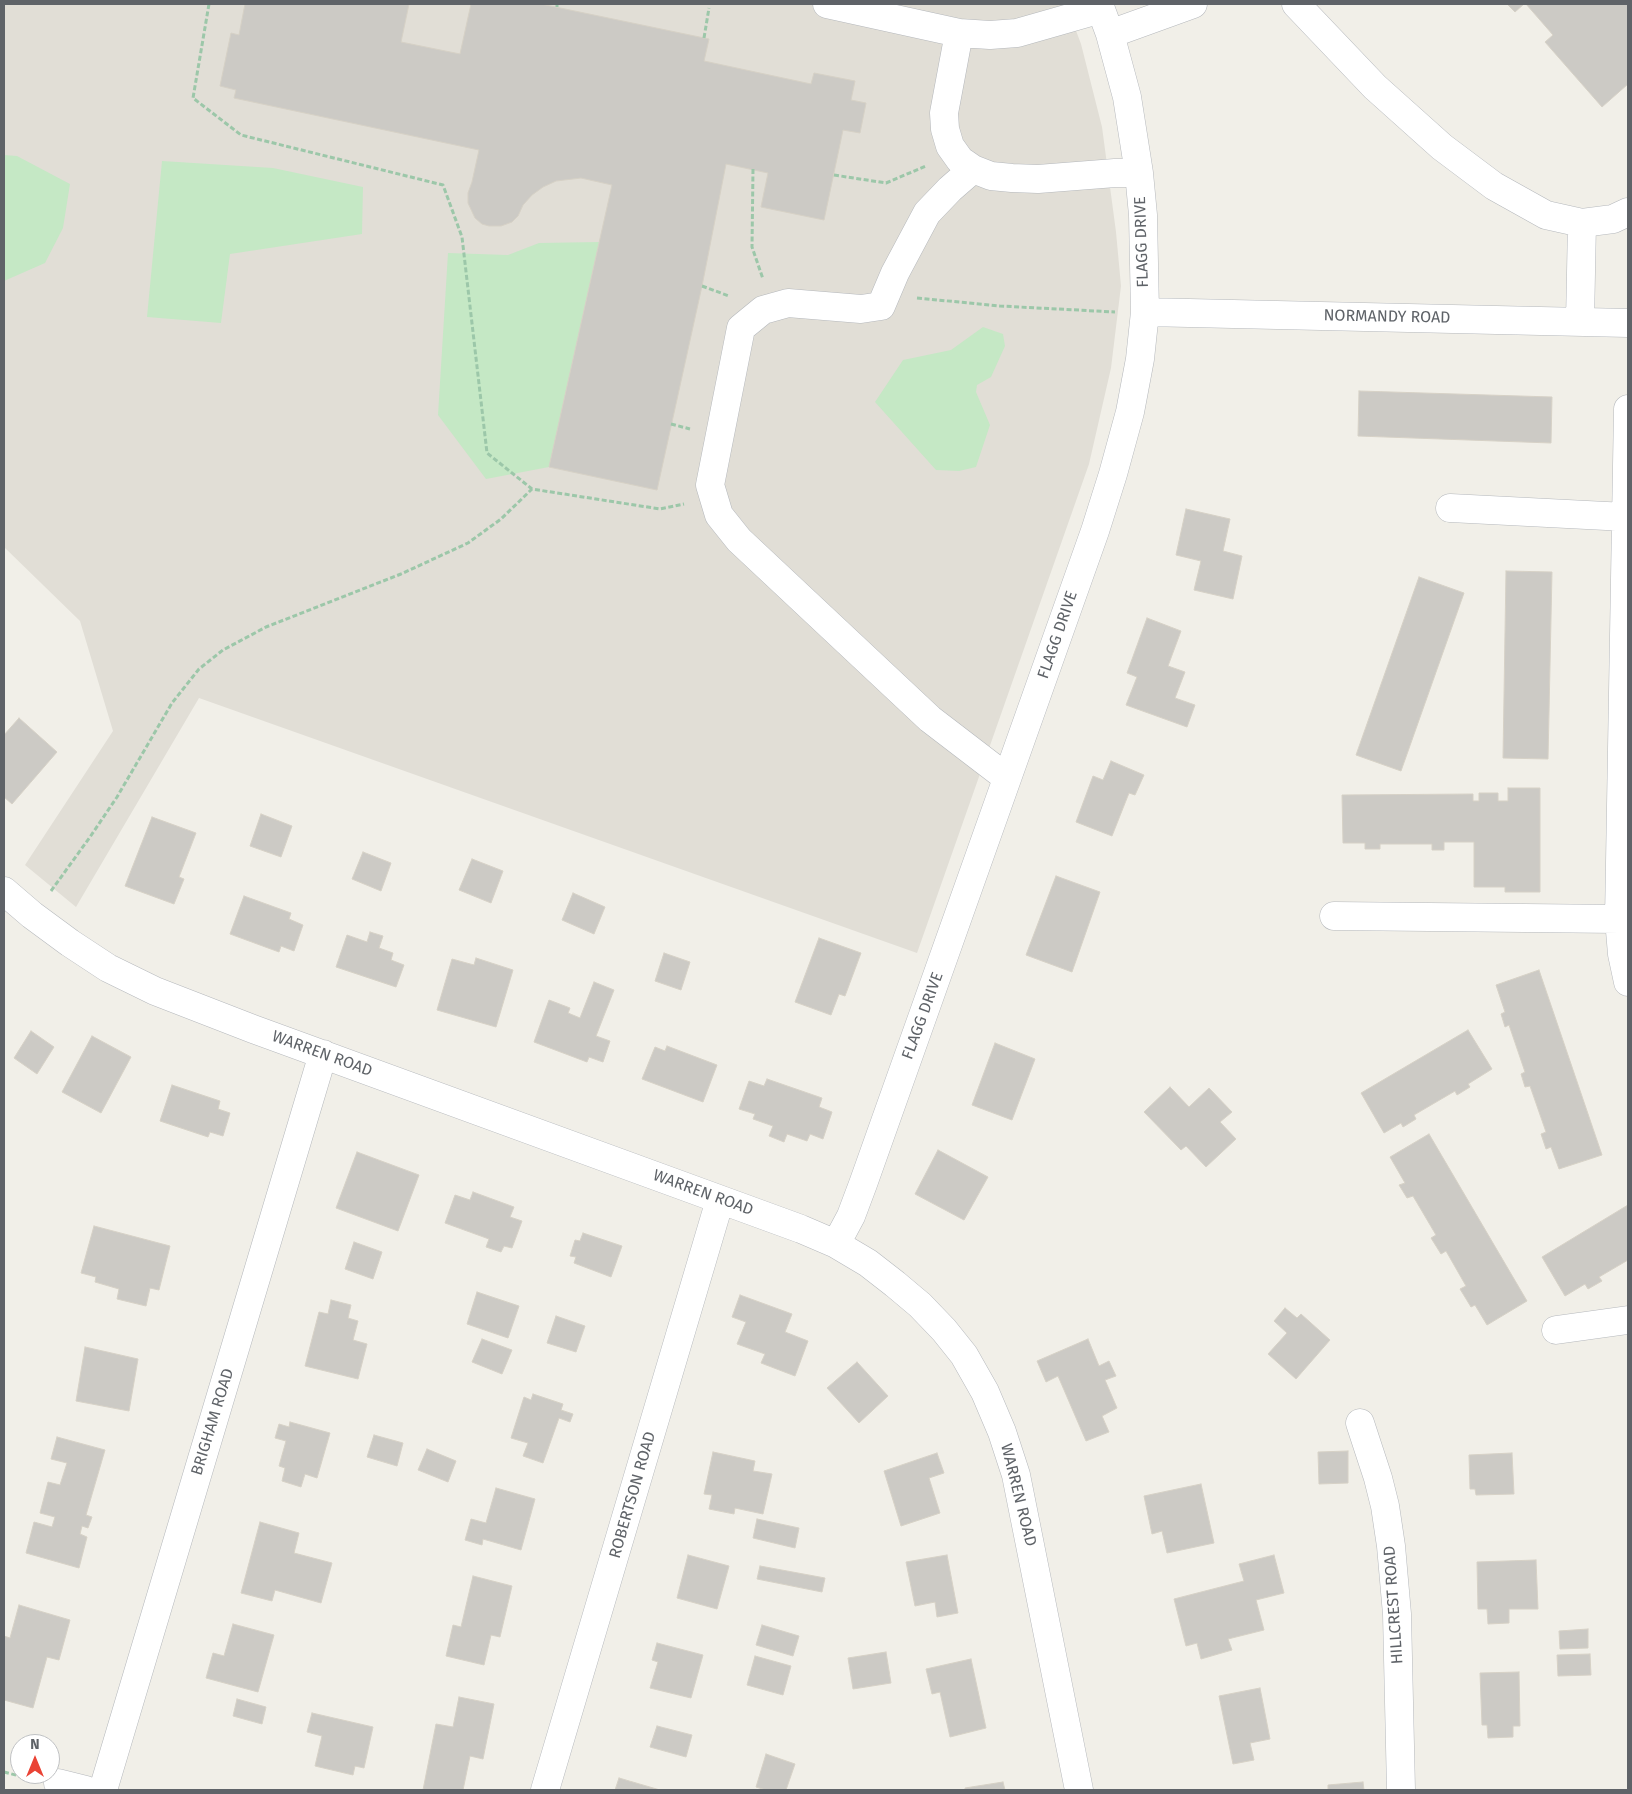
<!DOCTYPE html>
<html>
<head>
<meta charset="utf-8">
<style>
	body { margin:0 }
	#map { position:relative; width:1632px; height:1794px; overflow:hidden; background:#f1efe8; font-family:"Fira Sans",sans-serif }
	canvas { display:block }
	.frame { position:absolute; inset:0; border:5px solid #5f6368; pointer-events:none }
	.north { position:absolute; left:10px; top:1734px; width:50px; height:50px; box-sizing:border-box; background:#fff; border:1px solid #bfc1c3; border-radius:50%; rotate:0deg; font-size:14px; font-weight:700; line-height:20px; text-align:center; color:#5f6368 }
	.north::after { content:''; display:block; margin:auto; width:18px; height:22px; background:#ea4335; clip-path:polygon(50% 0,100% 100%,50% 72%,0 100%) }
</style>
</head>
<body>
<div id="map">
<canvas width="1632" height="1794"></canvas>
<div class="frame"></div>
<div class="north">N</div>
</div>
<script>
const ctx = document.querySelector('canvas').getContext('2d');
ctx.lineJoin = 'round';
function fill(path, color) { ctx.fillStyle = color; ctx.fill(path, 'evenodd'); }
const shape = rows => new Path2D(rows.map(r => 'M' + r).join(''));
function stroke(path, color, width, dash) { ctx.strokeStyle = color; ctx.lineWidth = width; ctx.lineCap = dash ? 'butt' : 'round'; ctx.setLineDash(dash || []); ctx.stroke(path); }
function drawText(font, color, halo, rows, align = 'center') {
  ctx.font = font + ' "Fira Sans",sans-serif'; ctx.lineWidth = 4.5; ctx.setLineDash([]); ctx.textBaseline = 'middle'; ctx.strokeStyle = halo; ctx.fillStyle = color; for (const [text, x, y, turn = 0] of rows) {
    ctx.save(); ctx.translate(x, y); ctx.rotate((+turn || 0) * Math.PI / 180); ctx.textAlign = isNaN(turn) ? turn : align; if (halo) ctx.strokeText(text, 0, 0); ctx.fillText(text, 0, 0); ctx.restore();
  }
}
fill(shape([
	[4,4,1066,4,1081,44,1102,127,1116,232,1121,286,1111,368,1089,464,917,953,199,698,76,907,25,865,113,731,80,621,4,547]
]), '#e1ded6');
fill(shape([
	[4,155,17,156,70,184,63,228,45,263,4,281],
	[162,161,273,168,363,187,362,234,230,254,221,323,147,317],
	[599,242,549,467,486,479,438,415,448,253,508,255,539,243],
	[983,327,1003,334,1005,346,991,377,977,385,976,392,990,425,976,467,959,471,936,470,875,402,903,360,951,350]
]), '#c5e8c5');
const building = shape([
	[245,4,409,4,401,42,460,54,471,4,541,4,709,39,704,61,811,84,814,73,855,81,851,100,866,103,860,133,843,130,824,220,761,207,768,173,726,164,702,286,657,490,549,467,612,185,581,178,556,181,543,187,532,195,523,205,518,216,512,222,501,226,489,226,482,224,475,218,468,203,468,193,472,182,479,150,234,98,236,90,220,86,231,33,239,35,245,4],
	[1507,4,1524,4,1515,12,1507,4],
	[1526,4,1628,4,1628,84,1602,107,1545,42,1553,35,1526,4],
	[1359,391,1552,397,1551,443,1358,436,1359,391],
	[1186,509,1230,519,1223,551,1242,556,1233,599,1194,590,1201,561,1176,555,1186,509],
	[1506,571,1552,572,1548,759,1503,758,1506,571],
	[1419,577,1464,593,1401,771,1356,755,1419,577],
	[1147,618,1181,631,1168,666,1185,672,1175,698,1195,705,1187,727,1126,705,1137,677,1127,673,1147,618],
	[19,718,57,752,12,804,4,797,4,735,19,718],
	[1111,761,1144,775,1135,795,1129,793,1112,836,1076,822,1093,776,1103,780,1111,761],
	[1508,788,1540,788,1540,892,1505,892,1505,887,1474,887,1474,842,1444,842,1444,850,1432,850,1432,844,1380,844,1380,849,1365,849,1365,843,1343,843,1342,795,1473,794,1473,801,1479,801,1479,793,1498,793,1498,801,1508,801,1508,788],
	[261,814,292,826,281,857,250,846,261,814],
	[152,817,196,833,179,877,184,879,174,904,125,886,152,817],
	[363,852,391,863,381,891,352,879,363,852],
	[472,859,503,871,491,903,459,890,472,859],
	[1056,876,1100,892,1072,972,1026,955,1056,876],
	[573,893,605,907,594,934,562,920,573,893],
	[244,896,291,913,289,919,303,925,294,951,281,946,279,952,230,934,244,896],
	[370,932,383,936,379,948,393,953,391,960,404,965,396,987,336,967,347,935,367,942,370,932],
	[819,938,861,953,845,996,839,994,831,1015,795,1002,819,938],
	[664,953,690,962,681,990,655,981,664,953],
	[476,958,513,970,496,1027,437,1010,452,959,474,965,476,958],
	[1539,970,1602,1155,1559,1169,1551,1147,1546,1149,1541,1134,1546,1132,1530,1086,1525,1087,1521,1074,1525,1072,1509,1025,1505,1027,1501,1014,1505,1012,1496,985,1539,970],
	[594,982,614,990,596,1036,610,1041,603,1062,589,1057,587,1062,534,1042,549,1000,570,1008,568,1013,580,1018,594,982],
	[1468,1030,1492,1069,1468,1084,1470,1087,1457,1095,1455,1091,1414,1115,1416,1119,1403,1127,1401,1123,1384,1133,1361,1093,1468,1030],
	[31,1031,54,1047,37,1074,14,1058,31,1031],
	[92,1036,131,1057,101,1113,62,1092,92,1036],
	[995,1043,1035,1059,1012,1120,972,1105,995,1043],
	[667,1046,717,1065,703,1102,642,1079,655,1047,665,1051,667,1046],
	[767,1079,822,1098,819,1107,832,1112,823,1139,810,1134,807,1141,787,1134,784,1142,769,1136,773,1126,753,1119,755,1114,739,1109,749,1081,764,1086,767,1079],
	[172,1085,220,1101,218,1109,230,1113,223,1136,210,1132,208,1137,160,1121,172,1085],
	[1170,1087,1189,1107,1209,1088,1232,1112,1220,1122,1236,1139,1206,1167,1186,1146,1181,1150,1144,1112,1170,1087],
	[1429,1134,1527,1301,1487,1325,1475,1305,1471,1307,1460,1289,1466,1286,1446,1251,1441,1254,1431,1238,1436,1235,1413,1196,1407,1198,1399,1185,1405,1183,1390,1157,1429,1134],
	[938,1150,988,1177,964,1220,915,1194,938,1150],
	[357,1152,419,1175,398,1231,336,1208,357,1152],
	[473,1192,514,1207,510,1217,522,1221,512,1248,504,1246,501,1252,486,1247,489,1239,445,1223,455,1195,470,1200,473,1192],
	[1628,1205,1628,1260,1599,1277,1602,1281,1588,1289,1585,1284,1565,1296,1542,1257,1628,1205],
	[94,1226,170,1246,159,1290,150,1288,146,1306,117,1299,119,1289,95,1282,96,1277,81,1273,94,1226],
	[583,1233,622,1246,611,1277,574,1263,576,1257,570,1256,575,1240,580,1241,583,1233],
	[354,1242,382,1252,373,1279,345,1269,354,1242],
	[477,1292,519,1306,508,1338,467,1324,477,1292],
	[740,1295,792,1314,785,1332,808,1341,795,1376,761,1363,765,1354,737,1344,746,1322,732,1317,740,1295],
	[331,1300,351,1305,348,1318,358,1321,353,1340,367,1344,358,1379,305,1366,319,1312,328,1314,331,1300],
	[1285,1308,1297,1318,1301,1314,1330,1340,1296,1379,1268,1354,1287,1333,1274,1321,1285,1308],
	[556,1316,585,1326,576,1352,547,1343,556,1316],
	[482,1339,512,1350,502,1374,472,1362,482,1339],
	[1088,1339,1099,1366,1109,1361,1116,1376,1105,1380,1117,1408,1102,1416,1109,1432,1086,1441,1058,1376,1046,1382,1037,1361,1088,1339],
	[85,1347,138,1359,129,1411,76,1401,85,1347],
	[857,1362,888,1396,859,1423,827,1388,857,1362],
	[533,1394,563,1404,561,1410,573,1414,570,1422,559,1418,543,1463,523,1456,528,1443,511,1438,524,1397,531,1400,533,1394],
	[290,1422,330,1433,317,1478,305,1474,301,1487,282,1481,285,1468,279,1466,286,1441,275,1438,279,1424,289,1427,290,1422],
	[374,1435,403,1443,397,1466,367,1457,374,1435],
	[57,1437,105,1450,86,1515,92,1517,88,1528,82,1526,80,1534,87,1537,79,1568,26,1553,34,1522,52,1527,55,1517,40,1513,48,1482,60,1485,67,1463,51,1459,57,1437],
	[427,1449,456,1461,448,1482,418,1470,427,1449],
	[1348,1451,1348,1483,1319,1484,1318,1452,1348,1451],
	[713,1452,755,1461,753,1471,772,1474,763,1514,735,1508,734,1514,709,1509,712,1495,704,1494,713,1452],
	[937,1453,944,1473,929,1478,940,1513,901,1526,884,1471,937,1453],
	[1512,1453,1514,1494,1476,1495,1475,1489,1470,1489,1469,1455,1512,1453],
	[1201,1484,1214,1543,1167,1553,1162,1531,1152,1534,1144,1496,1201,1484],
	[496,1488,535,1499,521,1550,483,1539,482,1545,465,1540,471,1519,486,1523,496,1488],
	[757,1519,799,1528,795,1548,753,1538,757,1519],
	[260,1522,299,1533,294,1553,332,1563,321,1603,275,1590,272,1601,241,1593,260,1522],
	[688,1555,729,1566,717,1609,677,1598,688,1555],
	[947,1555,958,1613,937,1617,935,1602,915,1606,906,1562,947,1555],
	[1274,1555,1284,1593,1256,1600,1264,1630,1228,1639,1232,1650,1201,1659,1197,1643,1186,1646,1174,1599,1244,1581,1239,1564,1274,1555],
	[1536,1560,1538,1609,1509,1609,1509,1623,1488,1624,1487,1609,1478,1609,1477,1562,1536,1560],
	[760,1566,825,1578,822,1592,757,1579,760,1566],
	[473,1576,512,1586,500,1637,491,1635,484,1665,446,1656,453,1625,461,1627,473,1576],
	[19,1605,70,1620,59,1660,47,1657,33,1708,4,1700,4,1636,10,1638,19,1605],
	[233,1624,274,1635,258,1692,206,1678,213,1653,224,1656,233,1624],
	[762,1625,799,1636,793,1656,756,1645,762,1625],
	[1588,1629,1588,1648,1560,1649,1559,1631,1588,1629],
	[657,1643,703,1655,691,1698,650,1688,658,1662,652,1660,657,1643],
	[886,1652,891,1683,853,1689,848,1658,886,1652],
	[1590,1654,1591,1675,1558,1676,1557,1655,1590,1654],
	[755,1656,791,1666,783,1695,747,1685,755,1656],
	[971,1659,986,1728,950,1737,940,1692,932,1694,926,1669,971,1659],
	[1519,1672,1520,1726,1513,1726,1513,1737,1488,1738,1487,1725,1482,1725,1480,1673,1519,1672],
	[1260,1688,1270,1739,1250,1743,1254,1760,1233,1764,1219,1696,1260,1688],
	[459,1697,494,1704,483,1759,470,1756,463,1790,423,1790,436,1724,453,1727,459,1697],
	[237,1699,266,1707,262,1724,233,1716,237,1699],
	[312,1713,373,1727,364,1768,355,1766,353,1775,315,1766,322,1736,307,1732,312,1713],
	[657,1726,692,1735,686,1757,650,1747,657,1726],
	[766,1754,795,1764,786,1790,766,1790,756,1787,766,1754],
	[619,1778,660,1790,615,1790,619,1778],
	[1003,1782,1005,1790,965,1790,965,1788,1003,1782],
	[1363,1782,1364,1790,1328,1790,1328,1785,1363,1782]
]);
fill(building, '#cccac5');
stroke(building, '#d6d1c6', 1);
const minor = shape([
	[827,4,959,33,990,35,1017,33,1101,9],
	[1296,4,1375,87,1442,147,1494,186,1546,215,1582,223,1613,219,1628,212],
	[959,33,944,113,945,129,950,146,960,160,973,169,991,176,1012,178,1038,179,1115,173,1139,173],
	[1110,34,1193,4],
	[973,169,950,189,927,213,895,273,881,306,861,309,788,303,763,310,741,328,710,485,719,515,739,540,930,719,1007,778],
	[1145,312,1628,323],
	[1580,322,1582,223],
	[1628,409,1619,919,1622,954,1628,982],
	[1450,508,1626,517],
	[4,891,32,915,70,943,108,968,155,991,253,1029,801,1229,836,1244,868,1263,895,1284,920,1305,944,1330,964,1355,985,1392,1002,1432,1016,1475,1079,1790],
	[1334,916,1619,919],
	[836,1244,851,1216,863,1184,1095,531,1113,474,1130,412,1140,359,1145,312,1143,215,1139,173,1127,97,1110,34,1099,4],
	[1556,1330,1628,1320],
	[1360,1423,1378,1478,1385,1506,1391,1546,1397,1614,1401,1790],
	[58,1783,86,1790],
	[103,1790,323,1054],
	[545,1790,720,1200]
]);
stroke(minor, '#b5b8bc', 29);
stroke(shape([
	[209,4,193,98,241,135,443,185,462,237,487,453,532,489,660,509,684,504],
	[557,7,557,4],
	[704,38,709,8],
	[753,169,752,247,763,279],
	[834,175,886,183,926,166],
	[702,286,729,296],
	[917,298,1000,306,1115,312],
	[671,424,690,429],
	[51,891,90,837,117,797,172,703,199,669,223,650,266,627,401,574,468,543,501,519,532,489],
	[4,1772,27,1778]
]), '#9cc7a9', 3, [5, 2.5]);
stroke(minor, '#fff', 28);
drawText('16px', '#5f6368', '#fff', [
	["FLAGG DRIVE",1142,242,-92],
	["NORMANDY ROAD",1387,317,1],
	["FLAGG DRIVE",1058,635,-71],
	["FLAGG DRIVE",923,1016,-70],
	["WARREN ROAD",322,1054,20],
	["WARREN ROAD",703,1193,20],
	["BRIGHAM ROAD",213,1422,-73],
	["ROBERTSON ROAD",633,1495,-74],
	["WARREN ROAD",1018,1495,76],
	["HILLCREST ROAD",1394,1605,-94]
]);
</script>
</body>
</html>
